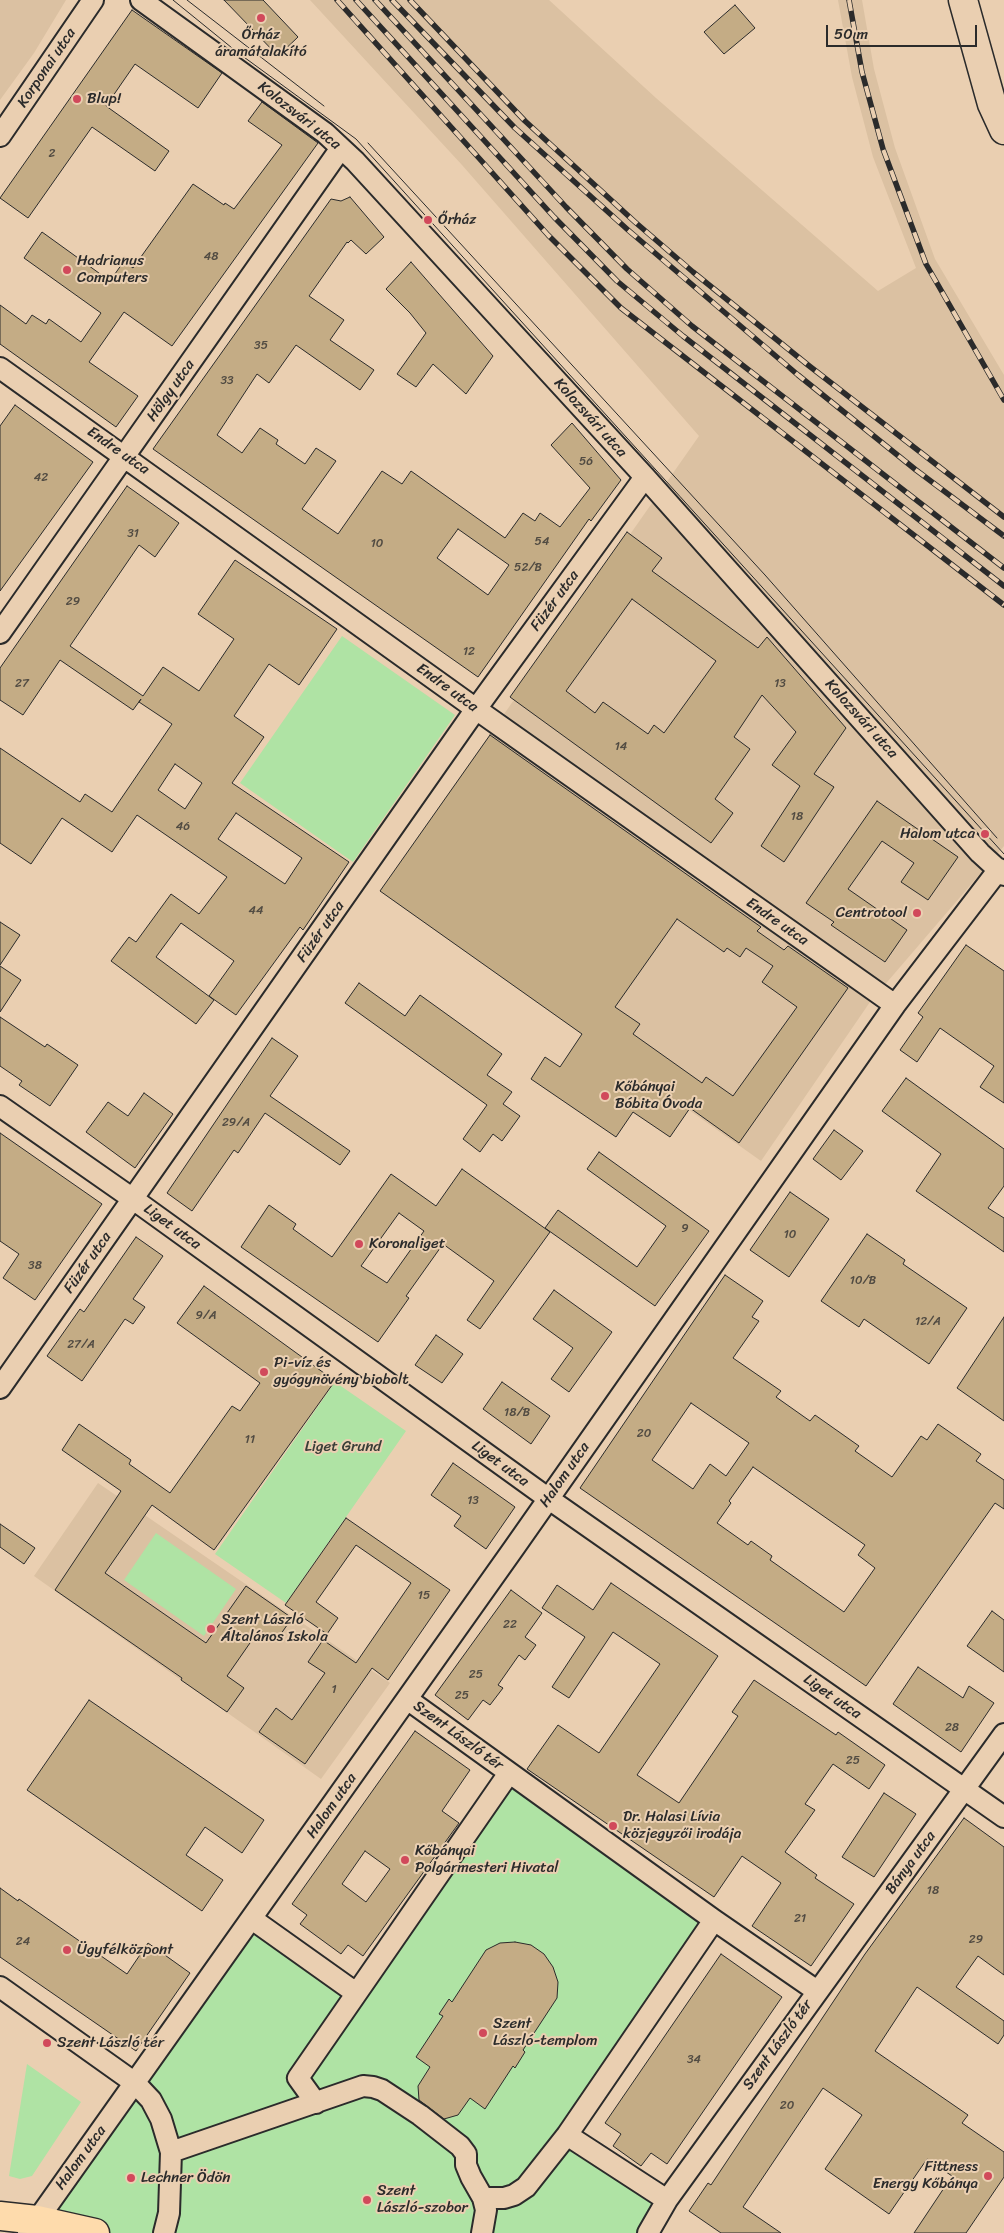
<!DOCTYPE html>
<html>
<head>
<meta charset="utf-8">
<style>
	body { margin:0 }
	#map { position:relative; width:1004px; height:2233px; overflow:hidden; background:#eacfb1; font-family:Sriracha,sans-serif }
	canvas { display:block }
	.scale { position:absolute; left:826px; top:25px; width:151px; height:22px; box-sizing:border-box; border:2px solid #2b2b2b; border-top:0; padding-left:6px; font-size:15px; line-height:18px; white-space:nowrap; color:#2b2b2b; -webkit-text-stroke:4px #eacfb1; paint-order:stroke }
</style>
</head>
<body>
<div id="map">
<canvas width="1004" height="2233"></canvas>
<div class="scale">50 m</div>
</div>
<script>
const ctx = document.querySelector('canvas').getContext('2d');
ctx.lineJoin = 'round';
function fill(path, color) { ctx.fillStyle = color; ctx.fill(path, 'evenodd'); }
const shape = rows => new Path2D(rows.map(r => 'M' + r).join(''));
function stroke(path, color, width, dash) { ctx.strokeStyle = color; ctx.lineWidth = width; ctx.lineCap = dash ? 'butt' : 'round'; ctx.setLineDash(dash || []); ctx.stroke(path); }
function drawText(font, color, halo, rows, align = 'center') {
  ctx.font = font + ' Sriracha,sans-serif'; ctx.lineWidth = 4; ctx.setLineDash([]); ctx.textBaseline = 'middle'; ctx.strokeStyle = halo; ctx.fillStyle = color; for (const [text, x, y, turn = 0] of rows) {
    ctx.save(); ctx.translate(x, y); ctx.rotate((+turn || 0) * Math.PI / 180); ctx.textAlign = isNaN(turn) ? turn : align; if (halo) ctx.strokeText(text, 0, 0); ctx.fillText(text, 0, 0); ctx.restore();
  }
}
fill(shape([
	[0,0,66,0,34,53,0,100],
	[310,0,549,0,656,98,878,291,916,268,873,157,852,77,838,0,862,0,874,69,895,148,935,259,1004,375,1004,846,870,1002,761,1161,380,891,699,436,462,165],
	[98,1483,390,1683,321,1779,34,1576]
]), '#dbc1a2');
fill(shape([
	[342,636,455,715,353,862,240,783],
	[335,1382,406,1431,286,1603,215,1554],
	[156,1533,236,1589,204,1636,124,1580],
	[509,1773,714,1920,567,2135,667,2200,648,2233,95,2233,37,2220,252,1919,356,1993],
	[27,2064,81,2102,32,2176,20,2179,9,2176]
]), '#afe3a4');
const building = shape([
	[224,0,263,0,298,37,278,56,224,0],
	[735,5,755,28,724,54,704,32,735,5],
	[132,10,222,73,198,108,135,64,106,106,169,151,155,171,92,127,28,218,0,198,132,10],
	[262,102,318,143,172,346,124,312,89,362,138,396,116,427,0,344,0,305,26,324,32,315,46,324,49,319,81,342,101,313,24,258,42,232,110,281,124,261,133,268,193,184,224,205,225,203,234,209,282,145,248,121,262,102],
	[350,197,384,237,366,254,351,240,348,243,347,242,309,296,344,320,330,340,374,370,360,390,296,345,269,383,257,374,217,435,242,453,260,428,278,440,276,444,305,464,316,448,336,461,302,509,338,534,382,471,402,484,411,471,505,538,523,513,535,521,540,513,560,527,590,488,551,445,572,423,621,480,591,521,589,519,478,677,153,449,331,199,341,201,350,197],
	[458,529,509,565,488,595,437,558,458,529],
	[411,262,493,356,466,394,433,364,416,387,397,374,426,333,410,313,386,289,411,262],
	[15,405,93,462,0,591,0,426,15,405],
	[127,486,179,523,155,557,139,545,70,646,143,696,163,667,199,691,234,639,198,614,235,560,337,629,299,685,269,664,234,716,264,737,232,783,349,862,303,930,300,927,236,1015,209,996,234,961,181,923,156,957,214,1000,196,1024,111,961,129,937,136,942,171,894,199,914,227,877,137,815,112,852,62,818,31,864,0,843,0,748,80,802,85,794,112,812,172,724,139,702,141,699,133,710,60,660,23,715,0,700,0,668,127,486],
	[175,764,202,783,185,809,158,790,175,764],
	[236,813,302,858,285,884,218,839,236,813],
	[627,532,662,558,652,571,758,648,767,637,846,728,814,774,834,787,784,862,761,846,800,786,772,765,796,732,762,695,734,737,750,749,715,799,733,813,711,843,510,697,627,532],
	[632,599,716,661,664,733,654,725,648,734,603,702,595,713,566,691,632,599],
	[490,735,761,927,757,931,784,950,788,946,848,988,739,1143,690,1108,670,1137,633,1112,616,1137,531,1079,545,1057,560,1067,582,1034,380,891,490,735],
	[677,919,724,952,727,948,740,957,746,948,773,966,762,982,797,1007,733,1096,706,1077,702,1083,633,1034,640,1024,615,1007,677,919],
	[877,801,958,857,928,900,901,882,914,863,882,841,848,889,907,930,885,962,831,925,834,922,806,903,877,801],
	[0,922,20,935,0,965,0,922],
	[966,945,1004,971,1004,1103,980,1087,994,1066,940,1028,917,1062,900,1050,923,1017,918,1013,966,945],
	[0,966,21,980,0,1012,0,966],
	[359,983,405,1016,420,995,502,1054,487,1075,512,1092,503,1104,520,1116,502,1141,493,1134,480,1152,463,1139,487,1105,345,1003,359,983],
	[0,1017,45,1047,47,1044,78,1065,50,1106,19,1085,22,1081,0,1066,0,1017],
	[272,1038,298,1056,270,1096,350,1151,340,1165,265,1113,238,1153,234,1150,192,1211,167,1193,272,1038],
	[906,1078,1004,1149,1004,1186,988,1208,1004,1218,1004,1252,916,1191,941,1154,882,1111,906,1078],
	[144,1093,173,1114,135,1168,86,1132,108,1102,128,1116,144,1093],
	[834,1130,863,1151,841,1180,813,1159,834,1130],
	[0,1133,102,1204,35,1300,3,1278,19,1254,0,1241,0,1133],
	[599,1152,709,1231,655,1306,545,1228,558,1210,637,1267,666,1226,587,1169,599,1152],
	[462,1169,550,1232,480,1329,467,1320,494,1281,443,1244,406,1296,409,1298,378,1342,241,1247,269,1205,296,1224,293,1229,332,1257,391,1174,436,1206,462,1169],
	[399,1213,424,1231,387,1283,361,1266,399,1213],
	[790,1192,829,1219,789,1277,750,1250,790,1192],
	[867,1234,905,1260,903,1264,967,1308,929,1364,864,1319,859,1327,821,1301,867,1234],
	[136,1237,163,1256,133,1299,145,1307,133,1324,125,1319,82,1381,47,1356,80,1309,84,1312,136,1237],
	[725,1275,763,1301,752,1317,759,1321,733,1358,781,1391,776,1397,810,1421,815,1415,859,1446,855,1451,892,1477,921,1436,927,1440,938,1424,981,1454,976,1461,1004,1480,1004,1509,995,1503,866,1686,580,1488,725,1275],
	[691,1403,749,1443,726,1476,710,1464,693,1489,652,1460,691,1403],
	[753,1467,865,1545,858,1555,875,1568,844,1612,770,1560,772,1556,751,1541,748,1545,717,1523,731,1503,729,1501,753,1467],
	[204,1286,335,1381,214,1550,152,1505,105,1573,206,1643,246,1586,292,1618,276,1641,259,1630,227,1676,244,1688,227,1712,181,1680,182,1678,55,1590,121,1491,62,1450,79,1424,131,1460,129,1464,170,1493,232,1406,240,1411,260,1383,177,1323,204,1286],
	[554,1290,612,1332,569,1392,551,1379,573,1348,533,1319,554,1290],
	[1004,1317,1004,1421,957,1388,1004,1317],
	[436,1335,463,1354,442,1383,415,1365,436,1335],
	[502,1382,550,1416,531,1444,483,1409,502,1382],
	[453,1463,515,1507,486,1549,454,1526,461,1516,431,1495,453,1463],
	[346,1518,450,1590,388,1680,372,1668,305,1764,259,1732,276,1708,292,1720,325,1673,308,1662,323,1640,356,1663,411,1583,356,1545,316,1602,338,1618,327,1634,285,1605,346,1518],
	[0,1524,35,1548,24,1564,0,1547,0,1524],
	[611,1583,718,1656,637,1775,679,1803,738,1716,732,1712,754,1680,836,1735,838,1732,885,1765,869,1789,833,1764,805,1804,815,1810,785,1852,817,1875,815,1878,854,1904,811,1966,752,1926,781,1883,742,1856,714,1897,527,1769,558,1725,599,1753,660,1664,613,1632,569,1698,552,1687,585,1637,542,1608,557,1585,593,1610,611,1583],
	[511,1590,542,1613,525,1637,536,1645,525,1660,519,1655,498,1685,503,1688,490,1705,483,1700,468,1720,435,1695,511,1590],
	[992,1611,1004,1620,1004,1672,967,1646,992,1611],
	[918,1667,963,1698,969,1686,994,1703,961,1752,893,1704,918,1667],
	[89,1700,264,1820,242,1853,205,1827,186,1855,223,1880,202,1911,27,1790,89,1700],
	[415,1731,470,1770,442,1811,459,1823,363,1956,348,1945,341,1954,300,1924,307,1915,292,1904,415,1731],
	[365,1851,390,1869,366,1902,342,1884,365,1851],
	[884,1793,916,1814,874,1877,842,1857,884,1793],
	[964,1818,1004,1847,1004,1975,978,1956,956,1987,1004,2021,1004,2035,998,2044,917,1987,875,2051,968,2115,962,2123,1004,2152,1004,2177,966,2233,914,2233,952,2176,927,2159,889,2214,825,2169,862,2115,823,2088,743,2207,781,2233,721,2233,689,2211,708,2183,711,2185,865,1954,964,1818],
	[0,1888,18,1901,19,1899,127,1974,148,1943,190,1973,136,2051,0,1957,0,1888],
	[515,1942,531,1945,544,1954,553,1967,558,1982,557,1998,523,2050,525,2052,515,2068,513,2066,485,2109,470,2098,458,2115,444,2119,419,2100,418,2086,430,2067,416,2057,443,2016,439,2014,449,1999,452,2002,486,1950,500,1943,515,1942],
	[721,1954,782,1997,667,2164,651,2153,641,2166,613,2146,621,2134,605,2123,721,1954]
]);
fill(building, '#c4ac85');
stroke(building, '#2b2b2b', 1);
const street = shape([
	[141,0,325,133,355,161,645,477,980,853,1004,875],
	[0,136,93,0],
	[0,368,476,709,895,1005],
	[0,633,341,148],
	[0,1106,133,1199,549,1499,1004,1817],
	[0,1388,476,709,645,477],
	[407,1699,714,1920,817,1991],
	[252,1919,356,1993],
	[0,1987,135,2083,151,2100,161,2119,171,2152,169,2213,164,2233],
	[316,2103,298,2078,509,1773],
	[567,2135,667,2200],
	[171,2152,363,2086,373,2087,382,2090,420,2115,460,2146,466,2154,466,2165,471,2177,483,2198,486,2210,482,2233],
	[483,2198,504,2198,514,2195,526,2187,567,2135,714,1920],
	[28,2233,514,1548,895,1005,999,869],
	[648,2233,667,2200,1004,1734]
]);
const secondary = shape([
	[963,0,992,104,1004,130]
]);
const primary = shape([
	[0,2216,37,2220,95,2233]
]);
stroke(street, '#2b2b2b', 24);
stroke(secondary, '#2b2b2b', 31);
stroke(primary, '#2b2b2b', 31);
stroke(street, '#eacfb1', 20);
stroke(secondary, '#eacfb1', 28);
stroke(primary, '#fedbac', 28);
stroke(shape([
	[173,0,237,52,356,139,1004,854],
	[187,0,324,106],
	[368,143,765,575,997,838]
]), '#2b2b2b', 1);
const rail = shape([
	[337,0,548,235,621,308,1004,605],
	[356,0,554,217,617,281,683,336,1004,586],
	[375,0,566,207,627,269,692,326,1004,568],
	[392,0,515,128,628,230,798,375,916,470,1004,536],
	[410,0,525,121,635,222,693,272,808,365,1004,517],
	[849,0,862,72,883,149,926,264,1004,400]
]);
stroke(rail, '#2b2b2b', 5.5);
stroke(rail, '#eacfb1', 4, [11]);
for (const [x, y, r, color] of [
	[261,18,5,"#d1495b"],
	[77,99,5,"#d1495b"],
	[428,220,5,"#d1495b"],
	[67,270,5,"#d1495b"],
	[985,834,5,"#d1495b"],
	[917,913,5,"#d1495b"],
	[605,1096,5,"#d1495b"],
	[359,1244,5,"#d1495b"],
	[264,1372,5,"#d1495b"],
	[211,1629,5,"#d1495b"],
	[613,1826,5,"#d1495b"],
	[405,1860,5,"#d1495b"],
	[67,1950,5,"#d1495b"],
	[483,2033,5,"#d1495b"],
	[47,2043,5,"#d1495b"],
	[988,2176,5,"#d1495b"],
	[131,2178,5,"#d1495b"],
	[367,2200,5,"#d1495b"]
]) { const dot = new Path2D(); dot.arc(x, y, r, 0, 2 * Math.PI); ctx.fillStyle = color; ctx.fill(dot); stroke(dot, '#eacfb1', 2); }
drawText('12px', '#514b42', null, [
	["2",52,154],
	["48",211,257],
	["35",261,346],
	["33",227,381],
	["56",586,462],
	["42",41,478],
	["31",133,534],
	["54",542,542],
	["10",377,544],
	["52/B",528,568],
	["29",73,602],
	["12",469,652],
	["27",22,684],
	["13",780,684],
	["14",621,747],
	["18",797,817],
	["46",183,827],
	["44",256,911],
	["29/A",236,1123],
	["9",685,1229],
	["10",790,1235],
	["38",35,1266],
	["10/B",863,1281],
	["9/A",206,1316],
	["12/A",928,1322],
	["27/A",81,1345],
	["18/B",517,1413],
	["20",644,1434],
	["11",250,1440],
	["13",473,1501],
	["15",424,1596],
	["22",510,1625],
	["25",476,1675],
	["1",334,1690],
	["25",462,1696],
	["28",952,1728],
	["25",853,1761],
	["18",933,1891],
	["21",800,1919],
	["29",976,1940],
	["24",23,1942],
	["34",694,2060],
	["20",787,2106]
]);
drawText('15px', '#2b2b2b', '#eacfb1', [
	["Őrház",261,35,"center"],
	["áramátalakító",261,52,"center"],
	["Blup!",87,99],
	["Őrház",438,220],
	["Hadrianus",77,261],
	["Computers",77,278],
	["Halom utca",975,834,"right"],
	["Centrotool",907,913,"right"],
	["Kőbányai",615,1087],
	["Bóbita Óvoda",615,1104],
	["Koronaliget",369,1244],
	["Pi-víz és",274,1363],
	["gyógynövény biobolt",274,1380],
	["Szent László",221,1620],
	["Általános Iskola",221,1637],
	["Dr. Halasi Lívia",623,1817],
	["közjegyzői irodája",623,1834],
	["Kőbányai",415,1851],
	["Polgármesteri Hivatal",415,1868],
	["Ügyfélközpont",77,1950],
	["Szent",493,2024],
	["László-templom",493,2041],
	["Szent László tér",57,2043],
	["Fittness",978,2167,"right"],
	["Energy Kőbánya",978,2184,"right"],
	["Lechner Ödön",141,2178],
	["Szent",377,2191],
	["László-szobor",377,2208]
], 'left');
drawText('15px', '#2b2b2b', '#eacfb1', [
	["Korponai utca",47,68,-56],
	["Kolozsvári utca",299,116,38],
	["Hölgy utca",171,391,-55],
	["Kolozsvári utca",590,418,48],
	["Endre utca",118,451,35],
	["Füzér utca",555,601,-54],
	["Endre utca",447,688,36],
	["Kolozsvári utca",861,719,48],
	["Endre utca",777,922,35],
	["Füzér utca",321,932,-55],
	["Liget utca",172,1227,36],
	["Füzér utca",88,1263,-55],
	["Liget utca",500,1464,36],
	["Halom utca",565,1475,-55],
	["Liget utca",832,1697,35],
	["Szent László tér",458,1736,36],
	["Halom utca",332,1806,-55],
	["Bánya utca",911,1863,-54],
	["Szent László tér",778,2045,-54],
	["Halom utca",81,2158,-54]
]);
drawText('15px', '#383d37', '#eacfb1', [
	["Liget Grund",343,1447]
]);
</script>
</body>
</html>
